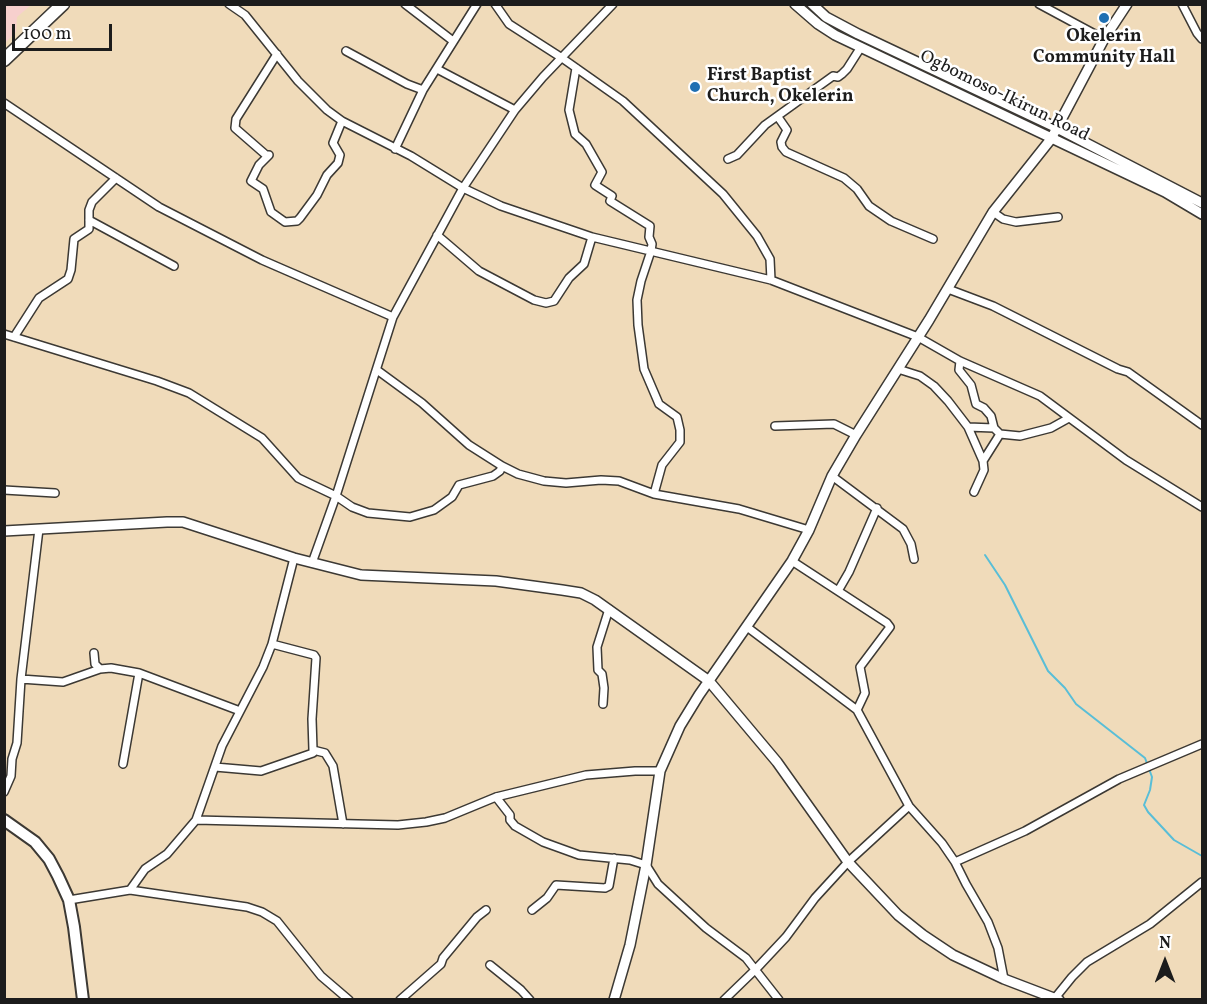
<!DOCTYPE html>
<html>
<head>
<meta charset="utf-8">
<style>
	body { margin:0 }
	#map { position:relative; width:1207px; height:1004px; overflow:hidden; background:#f0dbba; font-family:Vollkorn,serif }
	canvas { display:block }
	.frame { position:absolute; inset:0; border:6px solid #1c1c1c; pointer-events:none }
	.north { position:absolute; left:1135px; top:932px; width:60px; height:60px; -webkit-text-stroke:4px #fff; paint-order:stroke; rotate:0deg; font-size:16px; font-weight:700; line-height:24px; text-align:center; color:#1c1c1c }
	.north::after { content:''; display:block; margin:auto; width:21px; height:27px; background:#1c1c1c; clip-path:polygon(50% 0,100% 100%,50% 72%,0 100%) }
	.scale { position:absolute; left:12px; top:24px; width:100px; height:27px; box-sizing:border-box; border:3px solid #1c1c1c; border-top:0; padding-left:8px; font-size:18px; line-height:21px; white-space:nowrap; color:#1c1c1c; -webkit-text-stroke:4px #fff; paint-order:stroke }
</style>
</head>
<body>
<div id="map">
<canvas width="1207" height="1004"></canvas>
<div class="frame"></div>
<div class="north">N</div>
<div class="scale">100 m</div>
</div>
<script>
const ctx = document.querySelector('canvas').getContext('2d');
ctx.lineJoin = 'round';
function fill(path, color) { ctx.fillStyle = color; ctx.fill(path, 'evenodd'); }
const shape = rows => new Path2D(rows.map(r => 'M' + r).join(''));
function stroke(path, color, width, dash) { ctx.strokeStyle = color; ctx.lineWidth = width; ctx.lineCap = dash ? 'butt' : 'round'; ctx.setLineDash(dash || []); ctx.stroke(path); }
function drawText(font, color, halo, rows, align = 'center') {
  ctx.font = font + ' Vollkorn,serif'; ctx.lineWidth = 5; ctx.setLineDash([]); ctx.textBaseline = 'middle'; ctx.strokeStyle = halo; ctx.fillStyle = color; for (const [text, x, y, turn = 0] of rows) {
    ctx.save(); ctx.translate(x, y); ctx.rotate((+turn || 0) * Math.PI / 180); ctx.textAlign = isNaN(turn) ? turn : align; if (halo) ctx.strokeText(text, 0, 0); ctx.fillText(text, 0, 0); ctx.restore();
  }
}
fill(shape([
	[5,4,31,5,17,17,16,32,5,43]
]), '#f7d0ce');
stroke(shape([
	[985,555,1005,585,1048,671,1065,688,1076,704,1145,758,1152,777,1150,790,1144,805,1148,812,1174,840,1202,856]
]), '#59bed7', 2);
const street = shape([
	[229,4,245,15,298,81,327,110,342,121,411,156,463,188,515,110,543,77,613,4],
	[405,4,453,41],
	[495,4,509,24,562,58,623,101,723,194,757,236,770,259,771,280],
	[1039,4,1104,39],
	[1182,4,1197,33,1202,39],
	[346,51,407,84,423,90],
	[277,54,236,119,235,128,266,155,269,155,259,165,251,181,263,189,271,212,285,222,297,221,300,218,317,195,327,175,338,163,340,155,333,143,342,121],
	[576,68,569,110,575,134,586,144,602,172,595,185,612,196,610,201,650,226,649,237,652,244,651,251,641,281,637,300,638,325,644,369,659,404,677,417,680,430,680,442,662,465,654,494],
	[437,69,515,110],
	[4,103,159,207,262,260,393,317],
	[778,117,787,130,781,142,782,147,786,152,844,178,857,189,869,206,891,221,933,239],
	[395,149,423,90,477,4],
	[728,159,737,155,765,125,833,76,838,77,842,74,847,69,861,47],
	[993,212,1003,219,1016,222,1058,217],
	[89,220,174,266],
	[437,235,479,271,534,300,546,303,554,301,569,278,584,264,592,237],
	[948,289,993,306,1118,369,1128,372,1202,425],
	[4,334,157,381,189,393,262,438,298,478,336,496,352,507,368,513,410,517,434,510,452,497,459,485,493,476,500,471,502,466],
	[14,337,39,298,68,279,71,270,74,239,89,229,89,210,92,202,116,178],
	[960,361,959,370,971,385,976,404,984,408,991,416,994,428,1000,434],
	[898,369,920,376,934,386,948,401,968,427,983,461,984,470,974,492],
	[377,370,422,403,469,445,502,466,518,474,544,481,566,483,601,480,619,481,654,494,739,509,809,530],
	[775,426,834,424,856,435],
	[968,427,994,428],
	[983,461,1000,434,1020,436,1051,428,1069,418],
	[832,476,903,529,911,544,914,559],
	[4,490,55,493],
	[792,561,887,623,890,627,860,667,865,693,857,710],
	[312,563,336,496,393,317,463,188,501,206,592,237,771,280,918,337,960,361,1040,396,1126,460,1202,507],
	[838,591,849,572,877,508],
	[747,627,857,710,909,806,942,843,955,862,966,884,988,922,998,948,1004,979],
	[272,644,314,655,316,658,312,719,313,750],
	[94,653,95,664,100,669,111,668,139,673,240,711],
	[21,679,63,682,100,669],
	[603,704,604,688,602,674,598,670,597,647,609,609],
	[313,750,325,753,333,766,343,824],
	[123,764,139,673],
	[215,767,261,771,313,753,313,750],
	[4,792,11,776,12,759,17,743,21,679,39,529],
	[496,797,510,815,510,820,515,826,543,842,579,855,630,860,646,865,658,884,706,928,746,958,779,1000],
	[196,820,398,825,426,822,445,818,496,797,586,775,635,771,660,771],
	[955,862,1025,831,1119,779,1202,744],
	[130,890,145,869,167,854,196,820,222,746,263,667,272,644,294,558],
	[69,900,130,890,247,907,262,912,277,921,321,976,349,1000],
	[532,910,547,898,556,885,605,888,609,886,614,858],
	[490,965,521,990,530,1000],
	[1055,998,1072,977,1087,962,1150,924,1202,882],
	[400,1000,441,964,443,958,477,917,486,910],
	[724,1000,756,969,786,937,815,898,848,862,909,806]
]);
const secondary = shape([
	[795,4,818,24,835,35,1165,192,1202,214],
	[812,4,826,17,858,34,1057,128,1202,203],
	[4,531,167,522,183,522,294,558,361,575,496,581,562,590,581,593,595,600,709,681,777,762,848,862,898,915,923,935,953,955,1004,979,1059,1000],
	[614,1000,630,945,646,865,660,771,680,726,699,695,792,561,809,530,832,476,856,435,929,320,993,212,1051,139,1104,39,1127,4]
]);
const primary = shape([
	[4,820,35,842,49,859,58,876,69,900,74,927,83,1000]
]);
const highway = shape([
	[4,60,63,4]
]);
stroke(street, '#3c3934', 10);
stroke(secondary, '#3c3934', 12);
stroke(primary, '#3c3934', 14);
stroke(highway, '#3c3934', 15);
stroke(street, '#fff', 7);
stroke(secondary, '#fff', 9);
stroke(primary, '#fff', 10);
stroke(highway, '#fff', 12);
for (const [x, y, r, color] of [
	[1104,18,6,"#1f6fb2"],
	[695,87,6,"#1f6fb2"]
]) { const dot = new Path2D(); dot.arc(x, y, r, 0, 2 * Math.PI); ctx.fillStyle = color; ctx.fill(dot); stroke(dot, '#fff', 2); }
drawText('bold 18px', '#1c1c1c', '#fff', [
	["Okelerin",1104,38],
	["Community Hall",1104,59],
	["First Baptist",707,77,"left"],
	["Church, Okelerin",707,98,"left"]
]);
drawText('18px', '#1c1c1c', '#fff', [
	["Ogbomoso-Ikirun Road",1004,97,26]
]);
</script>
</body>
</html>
